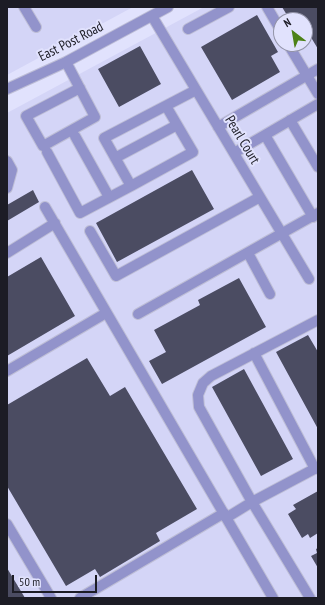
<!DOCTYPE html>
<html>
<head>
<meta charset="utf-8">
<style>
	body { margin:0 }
	#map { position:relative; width:325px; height:605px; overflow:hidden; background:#e1e2fd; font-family:"PT Sans Narrow",sans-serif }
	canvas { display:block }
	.frame { position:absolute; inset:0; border:8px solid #1c1c25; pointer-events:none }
	.north { position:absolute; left:273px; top:12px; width:40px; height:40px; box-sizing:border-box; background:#e1e2fd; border:1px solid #9293a7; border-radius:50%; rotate:329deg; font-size:11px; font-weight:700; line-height:16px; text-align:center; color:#1c1c25 }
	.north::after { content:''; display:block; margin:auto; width:14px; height:18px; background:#4d8218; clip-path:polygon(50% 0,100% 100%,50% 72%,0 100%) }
	.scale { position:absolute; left:12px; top:575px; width:85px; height:18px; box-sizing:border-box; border:2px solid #1c1c25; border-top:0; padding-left:5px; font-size:12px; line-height:14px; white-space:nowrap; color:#1c1c25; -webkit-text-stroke:3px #e1e2fd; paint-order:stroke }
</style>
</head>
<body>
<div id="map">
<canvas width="325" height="605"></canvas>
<div class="frame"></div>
<div class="north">N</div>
<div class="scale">50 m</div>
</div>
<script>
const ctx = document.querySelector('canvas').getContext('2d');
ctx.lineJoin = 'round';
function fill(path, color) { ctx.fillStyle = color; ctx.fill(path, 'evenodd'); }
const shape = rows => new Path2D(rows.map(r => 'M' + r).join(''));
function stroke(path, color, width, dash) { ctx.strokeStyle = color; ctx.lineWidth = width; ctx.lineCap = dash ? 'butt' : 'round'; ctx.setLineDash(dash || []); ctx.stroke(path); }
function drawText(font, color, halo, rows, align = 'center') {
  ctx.font = font + ' "PT Sans Narrow",sans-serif'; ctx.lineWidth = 4; ctx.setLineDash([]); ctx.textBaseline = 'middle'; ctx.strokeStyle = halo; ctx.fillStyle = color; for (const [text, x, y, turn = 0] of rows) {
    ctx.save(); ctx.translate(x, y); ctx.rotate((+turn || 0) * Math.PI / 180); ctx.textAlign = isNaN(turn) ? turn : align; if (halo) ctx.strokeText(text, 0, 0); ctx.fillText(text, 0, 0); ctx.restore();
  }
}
fill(shape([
	[7,7,133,7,7,75],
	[204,7,318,7,318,598,7,598,7,113],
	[281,20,305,20,305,44,281,44]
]), '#d4d5f7');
fill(shape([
	[282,7,318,7,318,49,309,34,305,37,305,20,290,20],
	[257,15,278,52,271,56,280,72,232,100,201,47],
	[140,46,161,84,119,107,98,69],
	[192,170,214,209,117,262,96,223],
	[33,190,39,202,7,221,7,205],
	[41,257,75,316,7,356,7,277],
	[239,278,266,327,162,384,149,361,166,352,154,330,200,305,198,300],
	[308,335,318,352,318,429,276,352],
	[87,358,110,396,125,387,197,509,156,533,160,541,100,577,95,569,66,586,7,486,7,405],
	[244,369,293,459,261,476,212,387],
	[318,491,318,533,310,538,308,534,302,538,288,514,296,509,293,505],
	[318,548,318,568,311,556,317,553,316,549],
	[7,568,25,598,7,598]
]), '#4b4c62');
const minor = shape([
	[24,7,36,27],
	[267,7,281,31],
	[152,16,309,279],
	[188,29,229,7],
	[288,44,318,94],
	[66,62,95,117,43,146,26,116,80,88],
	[7,89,66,62,168,7],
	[290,120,318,167],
	[218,127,318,69],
	[265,135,313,217],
	[75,136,109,197],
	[47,152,80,213,131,186,104,138,196,90],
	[234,153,318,104],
	[115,158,177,125],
	[7,161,12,170,7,188],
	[131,186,193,152,166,106],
	[45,207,273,598],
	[90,231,116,276,260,197],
	[7,253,55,223],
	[248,253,270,294],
	[138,314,318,213],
	[254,353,315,469],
	[7,371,106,313],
	[226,518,252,502,318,467],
	[7,524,51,598],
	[80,598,224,513],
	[310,598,252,502,199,407,198,395,203,383,211,376,318,320]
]);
stroke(minor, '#bebed6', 12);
stroke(minor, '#9293cb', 10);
drawText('14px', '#1c1c25', '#e1e2fd', [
	["East Post Road",71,42,-27],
	["Pearl Court",242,140,59]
]);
</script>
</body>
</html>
